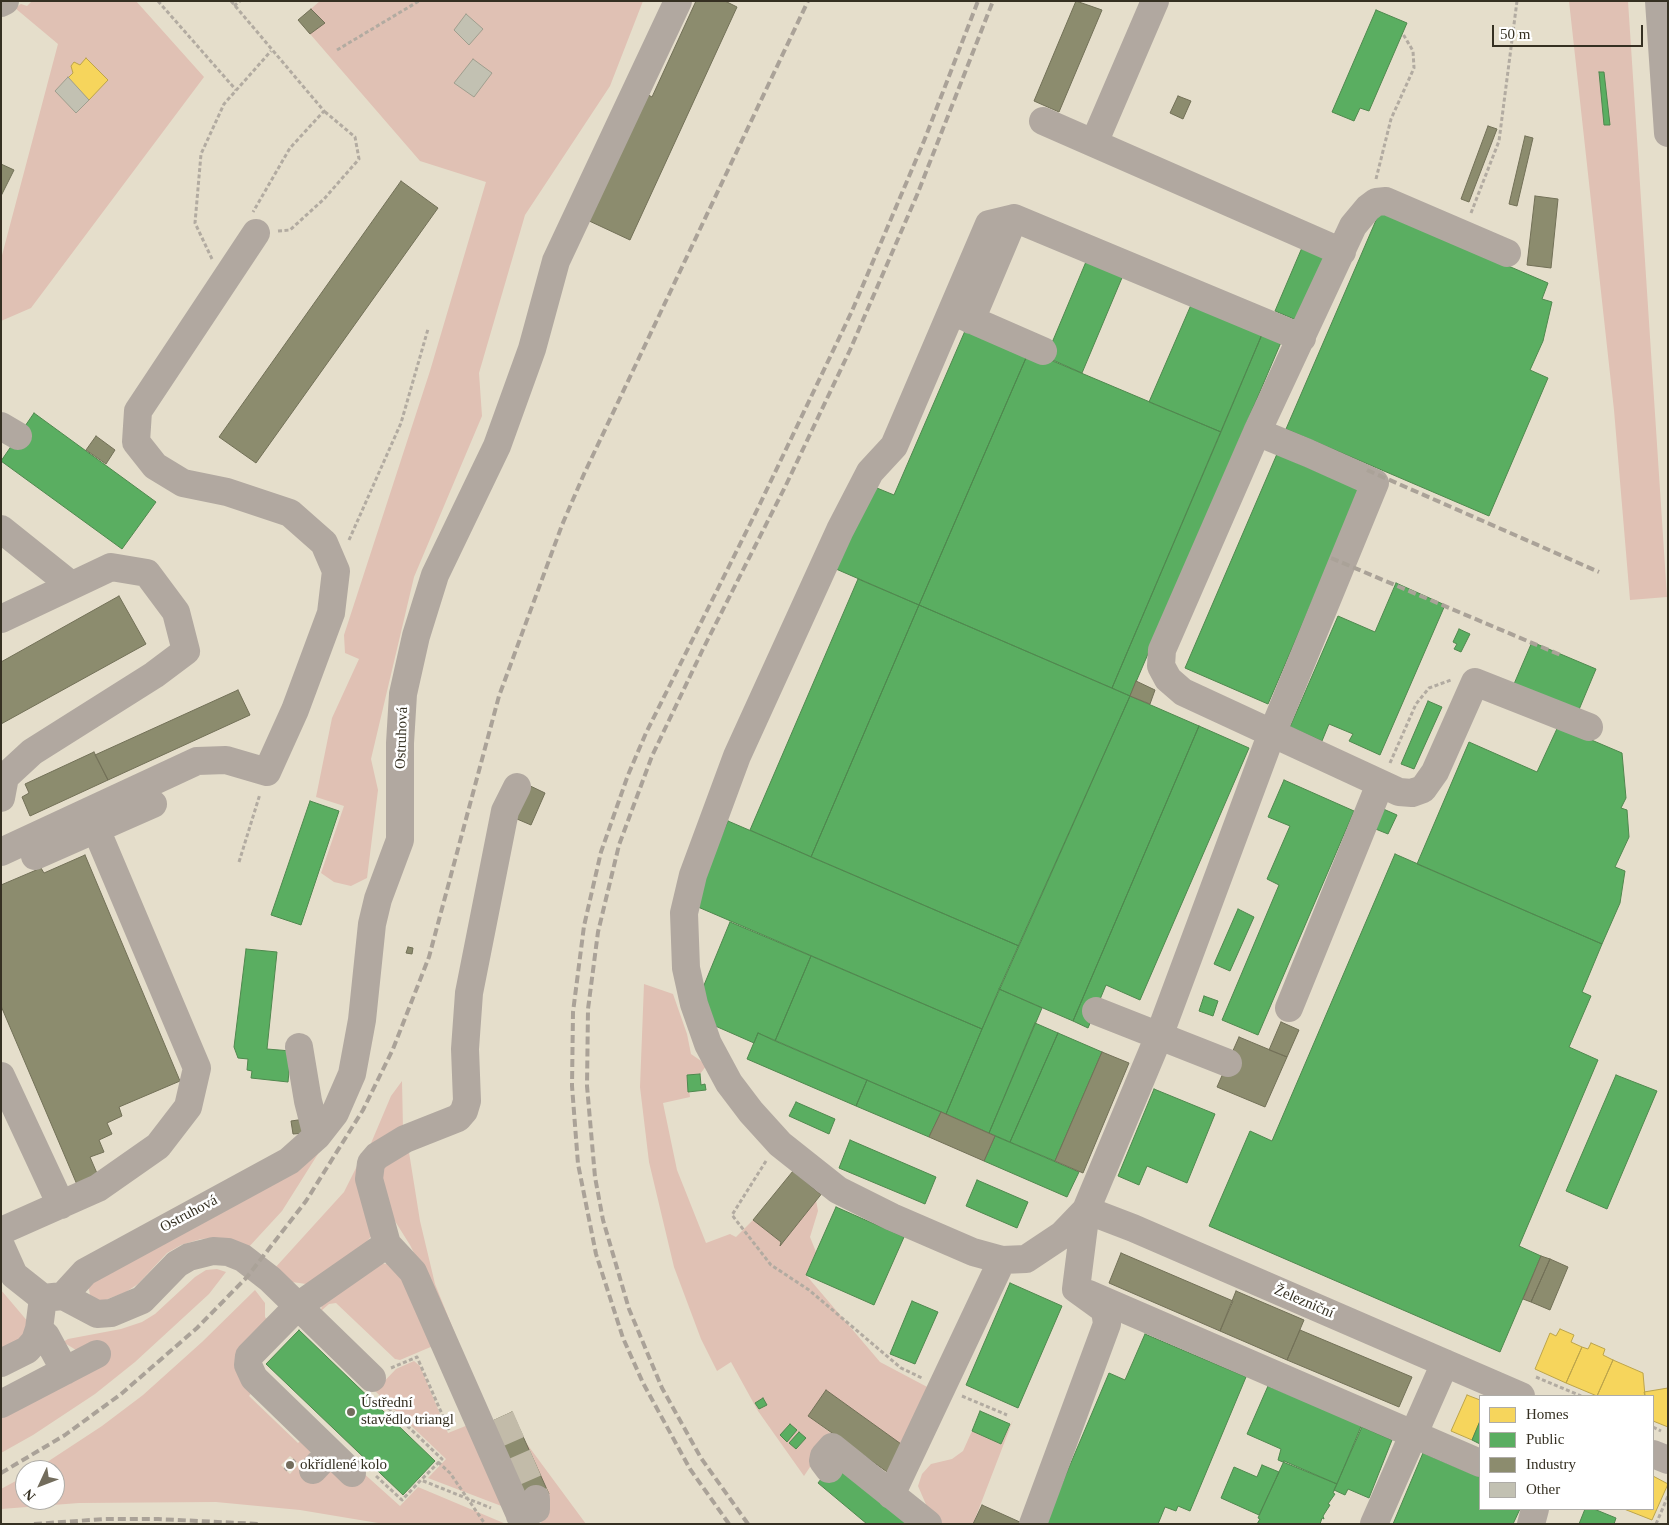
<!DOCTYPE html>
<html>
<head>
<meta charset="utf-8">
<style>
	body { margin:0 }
	#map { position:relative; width:1669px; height:1525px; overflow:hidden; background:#e5decb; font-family:"Times New Roman",serif }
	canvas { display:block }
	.frame { position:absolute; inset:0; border:2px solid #353022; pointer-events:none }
	.legend { position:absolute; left:1479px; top:1395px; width:175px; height:115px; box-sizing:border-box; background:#fff; border:1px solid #aeaca7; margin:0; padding:6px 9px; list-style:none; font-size:15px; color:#353022 }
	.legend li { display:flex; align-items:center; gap:10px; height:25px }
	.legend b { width:25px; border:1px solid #aeaca7 }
	.north { position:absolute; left:15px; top:1460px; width:50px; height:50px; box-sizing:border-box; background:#fff; border:1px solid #aeaca7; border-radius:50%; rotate:227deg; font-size:14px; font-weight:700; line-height:20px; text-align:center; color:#353022 }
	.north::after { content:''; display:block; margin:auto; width:18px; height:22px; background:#736d5d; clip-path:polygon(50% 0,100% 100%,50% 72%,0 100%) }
	.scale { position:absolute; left:1492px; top:25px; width:151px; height:22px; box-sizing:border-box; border:2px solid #353022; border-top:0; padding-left:6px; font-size:15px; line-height:18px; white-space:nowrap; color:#353022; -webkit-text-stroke:4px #fff; paint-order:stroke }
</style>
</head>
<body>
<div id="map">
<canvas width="1669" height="1525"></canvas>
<div class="frame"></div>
<ul class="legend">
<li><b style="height:14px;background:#f6d55c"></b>Homes</li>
<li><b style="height:14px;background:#5aae61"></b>Public</li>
<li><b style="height:14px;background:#8c8c6e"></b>Industry</li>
<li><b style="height:14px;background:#c2c1b2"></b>Other</li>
</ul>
<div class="north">N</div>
<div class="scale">50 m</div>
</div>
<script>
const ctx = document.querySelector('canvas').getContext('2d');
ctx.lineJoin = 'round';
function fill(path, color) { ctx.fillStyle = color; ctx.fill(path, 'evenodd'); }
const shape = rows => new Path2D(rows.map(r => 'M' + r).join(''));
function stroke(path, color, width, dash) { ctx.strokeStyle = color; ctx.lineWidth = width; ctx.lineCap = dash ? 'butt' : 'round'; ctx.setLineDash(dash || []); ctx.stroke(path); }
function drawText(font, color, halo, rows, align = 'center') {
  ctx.font = font + ' "Times New Roman",serif'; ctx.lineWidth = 5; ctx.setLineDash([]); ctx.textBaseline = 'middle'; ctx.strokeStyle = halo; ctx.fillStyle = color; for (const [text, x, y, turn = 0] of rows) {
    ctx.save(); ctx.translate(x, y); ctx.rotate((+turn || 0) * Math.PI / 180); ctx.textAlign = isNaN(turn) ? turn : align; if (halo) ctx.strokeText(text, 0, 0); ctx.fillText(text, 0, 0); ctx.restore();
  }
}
fill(shape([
	[32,1,136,1,204,77,31,308,1,321,1,259,58,44,15,8,21,4,27,6],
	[320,1,643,1,610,86,525,215,479,373,482,416,414,577,371,759,378,790,367,878,351,886,334,882,321,873,344,806,316,797,332,718,359,659,345,653,344,635,430,371,486,182,420,161,298,20],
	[1569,1,1628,1,1667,597,1630,600,1614,410],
	[644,984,673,994,687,1034,691,1054,707,1065,700,1074,687,1075,690,1097,663,1103,677,1170,706,1243,730,1234,736,1237,753,1220,781,1242,780,1245,816,1200,818,1211,810,1237,816,1252,806,1275,880,1362,931,1389,908,1449,826,1391,808,1416,832,1434,804,1476,758,1411,731,1362,717,1371,701,1339,674,1267,649,1162,640,1087],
	[402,1081,403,1129,369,1148,391,1096],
	[328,1138,282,1211,247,1249,216,1238,201,1239,181,1245,167,1253,138,1284,126,1292,100,1302,90,1295,88,1285],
	[408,1146,420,1221,435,1284,456,1336,410,1245,388,1210,381,1172,384,1162],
	[360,1160,373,1234,365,1244,306,1284,292,1282,274,1269,344,1192],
	[378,1263,388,1264,398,1268,433,1346,400,1360,395,1359,336,1303,329,1304,321,1311,322,1303],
	[217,1269,226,1272,209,1294,135,1362,95,1394,33,1435,1,1453,1,1413,76,1350,63,1342,68,1339,121,1329,142,1322,155,1314,195,1277,206,1270],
	[1,1290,29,1323,21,1340,1,1351],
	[255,1290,265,1303,265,1317,269,1322,253,1391,249,1396,298,1443,303,1439,310,1449,310,1457,330,1472,361,1471,400,1506,418,1487,506,1524,384,1524,300,1510,216,1502,79,1503,1,1509,1,1489,25,1476,25,1500,55,1500,55,1470,35,1470,102,1426,143,1395,202,1342],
	[290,1456,299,1464,290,1474,281,1465],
	[414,1361,420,1366,448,1433,468,1425,504,1507,428,1478,446,1459,375,1391,396,1369],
	[1013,1420,973,1524,938,1524,931,1516,918,1486,922,1474,931,1464,952,1459,963,1451,972,1431,1001,1444],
	[524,1440,586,1524,540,1524,543,1520]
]), '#e0c1b4');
const homes = shape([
	[86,58,108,80,89,100,67,79,73,73,71,66,74,62,80,65,86,58],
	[1560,1329,1574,1335,1571,1342,1582,1347,1566,1383,1535,1369,1550,1333,1556,1336,1560,1329],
	[1591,1343,1605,1349,1603,1355,1613,1360,1597,1396,1566,1383,1582,1347,1588,1349,1591,1343],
	[1613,1360,1643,1373,1645,1396,1597,1396,1613,1360],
	[1668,1388,1668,1427,1653,1421,1653,1396,1645,1396,1644,1392,1668,1388],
	[1467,1395,1480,1400,1480,1421,1472,1440,1451,1431,1467,1395],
	[1653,1476,1668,1484,1652,1520,1624,1509,1653,1509,1653,1476]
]);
fill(homes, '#f6d55c');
stroke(homes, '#bca44b', 1);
const public = shape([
	[1376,10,1407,23,1369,111,1360,108,1354,121,1332,112,1376,10],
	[1599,72,1604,72,1610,125,1604,125,1599,72],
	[1380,211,1548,283,1542,299,1552,302,1543,341,1530,370,1548,378,1489,516,1286,429,1380,211],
	[1304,243,1329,254,1301,322,1275,311,1304,243],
	[1088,257,1124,273,1082,373,1046,357,1088,257],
	[1191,305,1263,332,1221,432,1149,402,1191,305],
	[968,324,1029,351,919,605,836,569,872,486,894,495,968,324],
	[1263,332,1282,340,1130,696,1112,688,1263,332],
	[1029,351,1221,432,1112,688,919,605,1029,351],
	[34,413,156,502,122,549,1,461,34,413],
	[1277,454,1360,490,1268,704,1185,668,1277,454],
	[858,579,919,605,811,857,750,830,858,579],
	[1396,583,1445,605,1380,755,1349,741,1353,734,1329,724,1322,741,1290,727,1338,616,1375,632,1396,583],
	[919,605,1130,696,1019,946,811,857,919,605],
	[1459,629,1470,634,1461,652,1454,649,1457,644,1453,642,1459,629],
	[1532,642,1596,669,1578,712,1514,684,1532,642],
	[1130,696,1199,726,1073,1021,999,989,1130,696],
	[1428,701,1442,707,1414,769,1401,764,1428,701],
	[1561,720,1575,733,1622,753,1626,798,1621,808,1627,810,1629,837,1615,867,1625,871,1620,903,1602,944,1417,864,1469,742,1537,772,1561,720],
	[1199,726,1249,748,1140,1000,1106,985,1088,1028,1073,1021,1199,726],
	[1284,780,1354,811,1258,1035,1222,1020,1279,885,1267,879,1290,826,1268,817,1284,780],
	[310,801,339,811,301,925,271,915,310,801],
	[1381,808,1397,815,1388,834,1373,828,1381,808],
	[728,821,1019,946,982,1029,691,904,728,821],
	[1395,854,1602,944,1582,992,1591,996,1569,1047,1598,1060,1519,1246,1541,1256,1500,1352,1209,1226,1250,1131,1272,1141,1395,854],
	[1238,909,1254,917,1230,971,1214,964,1238,909],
	[730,922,811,956,775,1041,758,1033,754,1043,713,1025,702,990,730,922],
	[246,949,277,952,267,1049,291,1051,288,1082,251,1078,252,1071,247,1070,248,1059,238,1058,234,1047,246,949],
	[811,956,982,1029,946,1114,775,1041,811,956],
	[999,989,1042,1008,989,1133,946,1114,999,989],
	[1204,996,1218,1001,1213,1016,1199,1011,1204,996],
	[1035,1023,1058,1033,1010,1142,989,1133,1035,1023],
	[758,1033,867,1080,856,1106,747,1059,758,1033],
	[1058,1033,1102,1052,1055,1161,1010,1142,1058,1033],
	[700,1074,701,1085,705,1084,706,1090,688,1092,687,1075,700,1074],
	[1616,1075,1657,1091,1607,1209,1566,1191,1616,1075],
	[867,1080,941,1112,929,1137,856,1106,867,1080],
	[1154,1089,1215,1114,1187,1183,1147,1166,1139,1185,1118,1176,1154,1089],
	[796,1102,835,1119,829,1134,789,1116,796,1102],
	[995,1136,1079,1172,1067,1197,984,1161,995,1136],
	[850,1140,936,1177,925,1204,839,1168,850,1140],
	[977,1180,1028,1202,1017,1228,966,1206,977,1180],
	[836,1207,904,1237,874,1305,806,1275,836,1207],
	[1010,1283,1062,1306,1018,1408,966,1385,1010,1283],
	[912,1301,938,1312,915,1364,890,1354,912,1301],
	[299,1330,435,1461,403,1495,266,1364,299,1330],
	[1145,1334,1246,1377,1190,1511,1178,1506,1176,1511,1165,1507,1158,1524,1045,1524,1109,1373,1125,1380,1145,1334],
	[1268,1386,1362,1424,1337,1484,1278,1460,1281,1449,1247,1434,1268,1386],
	[763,1398,767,1405,759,1409,755,1403,763,1398],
	[980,1411,1010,1424,1001,1444,972,1431,980,1411],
	[1480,1421,1480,1444,1472,1440,1480,1421],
	[790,1424,797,1430,787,1442,780,1435,790,1424],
	[1362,1427,1392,1440,1369,1498,1348,1489,1345,1495,1334,1490,1362,1427],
	[799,1432,806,1438,796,1449,789,1443,799,1432],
	[1423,1453,1480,1477,1480,1509,1520,1509,1513,1524,1393,1524,1423,1453],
	[835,1461,908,1524,867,1524,818,1483,835,1461],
	[1284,1461,1337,1484,1333,1493,1335,1494,1328,1504,1330,1505,1323,1516,1324,1519,1322,1518,1320,1524,1257,1524,1260,1519,1258,1518,1284,1461],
	[1262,1465,1279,1472,1259,1515,1221,1498,1234,1467,1257,1477,1262,1465],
	[1585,1509,1594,1509,1616,1518,1614,1524,1579,1524,1585,1509]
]);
fill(public, '#5aae61');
stroke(public, '#4f884e', 1);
const industry = shape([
	[696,1,725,1,737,7,630,240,585,219,643,92,652,97,696,1],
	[1076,1,1102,10,1059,112,1034,101,1076,1],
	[311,9,325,23,310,34,298,20,311,9],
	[1178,96,1191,101,1183,119,1170,113,1178,96],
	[1488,126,1497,129,1469,202,1461,199,1488,126],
	[1525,136,1533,138,1517,206,1509,204,1525,136],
	[1,164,14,170,1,196,1,164],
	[401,181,438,208,256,463,219,437,401,181],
	[1535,196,1558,199,1551,268,1527,265,1535,196],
	[96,436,115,450,106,464,86,450,96,436],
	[119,596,146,644,1,724,1,662,119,596],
	[1136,681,1155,690,1150,704,1130,696,1136,681],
	[238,690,250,715,108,780,95,755,238,690],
	[94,752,108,780,30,816,22,797,29,793,25,784,94,752],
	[524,783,545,793,531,825,510,816,524,783],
	[85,855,180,1081,119,1107,122,1116,107,1123,112,1134,99,1140,104,1152,90,1157,99,1178,78,1187,1,1006,1,885,41,868,44,873,85,855],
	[408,947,413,948,412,954,406,953,408,947],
	[1281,1022,1299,1030,1287,1057,1269,1050,1281,1022],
	[1239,1037,1287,1057,1265,1107,1217,1087,1239,1037],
	[1102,1052,1129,1063,1083,1173,1055,1161,1102,1052],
	[941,1112,995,1136,984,1161,929,1137,941,1112],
	[305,1119,306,1133,293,1134,291,1121,305,1119],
	[793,1171,820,1194,823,1192,780,1246,781,1242,753,1220,793,1171],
	[1121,1253,1233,1301,1220,1331,1109,1283,1121,1253],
	[1541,1256,1550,1259,1531,1302,1523,1299,1541,1256],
	[1550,1259,1568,1267,1550,1310,1531,1302,1550,1259],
	[1236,1291,1304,1320,1287,1360,1220,1331,1236,1291],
	[1300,1330,1412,1377,1399,1407,1287,1360,1300,1330],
	[826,1390,908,1449,890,1474,808,1416,826,1390],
	[512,1412,549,1494,525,1504,488,1423,512,1412],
	[982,1505,1022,1523,1022,1524,973,1524,982,1505]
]);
fill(industry, '#8c8c6e');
stroke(industry, '#727057', 1);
const building = shape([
	[466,14,483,29,469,45,454,30,466,14],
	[473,59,492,73,474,97,454,83,473,59],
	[68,77,89,100,76,113,55,91,68,77]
]);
fill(building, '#c2c1b2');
stroke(building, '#9f9e8e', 1);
stroke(shape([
	[500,1417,536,1499]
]), '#c2bba9', 28, [28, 14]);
stroke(shape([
	[158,1,236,90],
	[231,1,324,111,290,148,253,212],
	[234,6,240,1],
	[337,50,419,1],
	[1376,179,1391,119,1414,68,1413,51,1403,34],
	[1471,213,1499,141,1517,1],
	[278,231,290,230,324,199,359,159,355,137,324,111],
	[212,259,195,223,201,154,224,104,271,51],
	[1667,513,1668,513],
	[349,540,401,423,428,329],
	[1390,763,1416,704,1429,688,1451,680],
	[239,862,260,794],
	[766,1161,732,1215,771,1265,809,1290,901,1368,922,1378],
	[391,1368,417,1357,449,1430],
	[1536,1377,1581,1396],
	[962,1396,1007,1415],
	[379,1399,442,1459,421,1480],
	[1653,1427,1661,1431],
	[438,1462,450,1473,485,1524],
	[376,1476,402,1500,421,1480,491,1508],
	[1656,1524,1668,1496]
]), '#b2aba1', 3, [4, 2.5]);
stroke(shape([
	[1659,1,1668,133],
	[1,3,5,1],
	[1043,121,1342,252],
	[1094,143,1155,1],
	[1014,218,989,224,894,446,870,472,840,530,737,756,693,875,684,913,686,968,694,1004,708,1044,729,1083,751,1112,780,1144,838,1190,892,1217,973,1252,1002,1260,1026,1259,1062,1235,1086,1210,1159,1036,1267,746,1375,483,1308,453,1257,432],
	[1507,253,1386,201,1376,202,1368,208,1353,226,1257,432,1162,650,1161,666,1168,679,1183,692,1399,792,1412,793,1423,789,1435,772,1475,682,1589,727],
	[956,313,1043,351],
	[971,320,1014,218,1302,338],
	[1,426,18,436],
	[1,529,71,585],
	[1,619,111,567,147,573,176,612,186,651,154,675,32,752,5,777,1,798],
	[517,787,505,811,469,993,465,1049,467,1101,464,1111,458,1118,405,1139,377,1156,371,1163,369,1179,387,1244,413,1272,524,1524],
	[1,852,197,761,226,760,267,772,295,710,331,613,336,571,324,543,290,513,227,492,183,483,155,466,136,442,138,411,256,233],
	[35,856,153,804],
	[1289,1008,1380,784],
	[1096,1011,1228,1063],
	[1,1076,61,1205],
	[317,1136,335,1113,352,1074,362,1020,372,924,378,899,400,840,400,743,403,694,416,636,435,575,497,446,532,349,556,261,678,1],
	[1,1231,98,1188,158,1146,188,1107,197,1068,96,829],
	[1,1246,14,1275,43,1298],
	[1089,1294,1480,1463],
	[63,1296,97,1314,111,1313,142,1300,177,1264,189,1257,213,1251,228,1252,243,1258,270,1279,372,1378],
	[43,1298,63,1296,85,1272,289,1161,317,1136,308,1101,299,1047],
	[39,1329,46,1336,65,1371],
	[1,1363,27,1350,35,1341,39,1329,43,1298],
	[1,1404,97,1354],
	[1653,1454,1668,1460],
	[829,1469,823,1461,824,1456,832,1447,928,1524],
	[313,1470,330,1452],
	[352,1473,254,1378,248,1365,249,1356,298,1306,387,1244],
	[891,1495,1002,1260],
	[520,1516,536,1509,536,1499],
	[1033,1524,1107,1324,1105,1310,1076,1289,1086,1210,1133,1228,1521,1396],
	[1374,1524,1445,1363],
	[1531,1524,1535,1509]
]), '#b1a8a0', 28);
stroke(shape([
	[1367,470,1599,572],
	[1331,558,1563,656],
	[285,1470,295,1460],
	[1,1473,65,1435,121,1394,197,1328,247,1277,306,1201,363,1110,393,1049,429,957,499,696,562,525,584,474,808,1],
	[34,1524,105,1519,158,1519,259,1524],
	[729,1524,690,1469,643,1383,623,1338,596,1254,578,1164,572,1086,573,1012,584,926,601,852,628,775,646,733,758,508,852,311,924,141,978,1],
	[748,1524,701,1458,662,1388,629,1309,603,1220,595,1177,587,1086,588,1009,598,932,619,845,652,756,703,649,786,485,850,350,917,195,993,1]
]), '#aaa298', 4, [8, 4]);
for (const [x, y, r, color] of [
	[351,1412,5,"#736d5d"],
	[290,1465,5,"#736d5d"]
]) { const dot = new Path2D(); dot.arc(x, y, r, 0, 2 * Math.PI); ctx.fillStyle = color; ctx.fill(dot); stroke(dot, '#fff', 2); }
drawText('15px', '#353022', '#fff', [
	["Ostruhová",402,738,-88],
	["Ostruhová",189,1214,-28],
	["Železniční",1304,1302,23]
]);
drawText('15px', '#353022', '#fff', [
	["Ústřední",361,1403],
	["stavědlo triangl",361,1420],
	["okřídlené kolo",300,1465]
], 'left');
</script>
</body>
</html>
